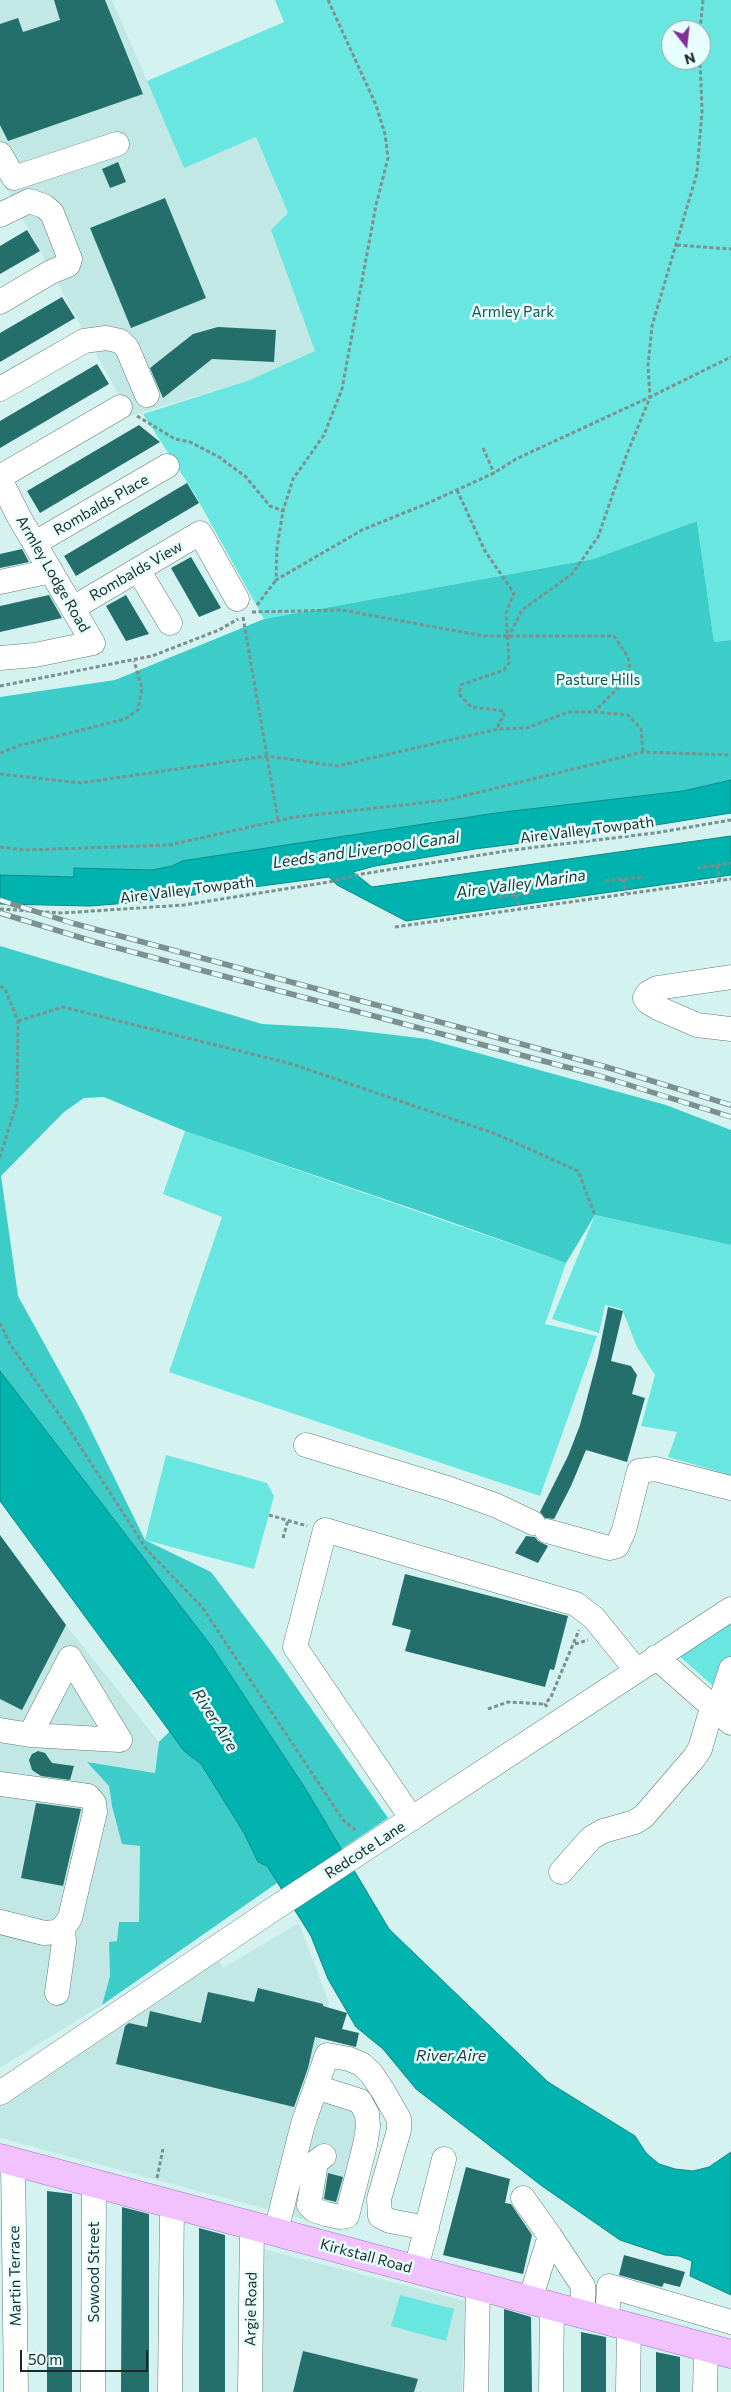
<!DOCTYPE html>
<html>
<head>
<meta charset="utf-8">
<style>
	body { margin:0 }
	#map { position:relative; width:731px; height:2392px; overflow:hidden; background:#d4f2f0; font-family:Commissioner,sans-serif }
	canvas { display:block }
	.north { position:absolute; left:661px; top:20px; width:50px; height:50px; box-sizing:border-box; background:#e6fefc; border:1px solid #96a9a7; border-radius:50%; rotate:164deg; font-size:14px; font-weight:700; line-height:20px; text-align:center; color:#1d2928 }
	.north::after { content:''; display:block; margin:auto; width:18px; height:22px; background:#852f9c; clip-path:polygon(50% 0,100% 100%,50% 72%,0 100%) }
	.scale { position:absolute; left:20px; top:2350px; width:128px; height:22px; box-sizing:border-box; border:2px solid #1d2928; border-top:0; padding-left:6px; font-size:15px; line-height:18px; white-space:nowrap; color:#1d2928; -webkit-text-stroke:4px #e6fefc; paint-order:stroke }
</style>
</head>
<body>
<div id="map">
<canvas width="731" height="2392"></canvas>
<div class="north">N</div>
<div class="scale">50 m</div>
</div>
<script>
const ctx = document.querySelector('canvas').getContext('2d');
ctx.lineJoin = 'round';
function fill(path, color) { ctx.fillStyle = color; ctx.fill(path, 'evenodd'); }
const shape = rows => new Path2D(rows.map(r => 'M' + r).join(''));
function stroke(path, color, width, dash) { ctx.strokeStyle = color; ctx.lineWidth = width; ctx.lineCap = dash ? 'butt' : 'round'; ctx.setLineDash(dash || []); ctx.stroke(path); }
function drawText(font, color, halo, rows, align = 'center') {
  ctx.font = font + ' Commissioner,sans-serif'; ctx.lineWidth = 5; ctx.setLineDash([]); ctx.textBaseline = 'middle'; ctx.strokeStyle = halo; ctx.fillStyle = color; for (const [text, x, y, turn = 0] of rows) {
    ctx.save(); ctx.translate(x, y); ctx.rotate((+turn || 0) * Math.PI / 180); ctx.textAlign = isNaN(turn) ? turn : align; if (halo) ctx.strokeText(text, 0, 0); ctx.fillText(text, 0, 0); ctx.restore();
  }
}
fill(shape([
	[0,0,112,0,184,167,256,137,288,213,271,230,315,351,247,381,130,416,0,177],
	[0,1535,66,1625,159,1742,155,1773,88,1762,109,1785,112,1806,140,1846,139,1922,117,1941,109,1942,110,1976,102,2005,0,2068],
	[299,1923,329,2003,313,2077,359,2090,382,2125,375,2126,348,2231,0,2138,0,2105,217,1958,223,1968],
	[263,2249,465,2301,462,2392,263,2392]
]), '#c1e8e5');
fill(shape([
	[275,0,731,0,731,640,714,642,697,521,593,559,264,619,194,493,143,414,247,381,315,351,271,230,288,213,256,137,184,168,147,81,284,22],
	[671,30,701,30,701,60,671,60],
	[185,1131,566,1263,545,1324,597,1336,540,1496,169,1372,222,1217,163,1194],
	[595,1215,731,1245,731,1475,668,1457,677,1432,641,1426,655,1375,637,1347,622,1309,605,1305,599,1333,552,1319],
	[166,1455,267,1483,274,1496,254,1569,145,1540],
	[731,1621,731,1702,677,1654],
	[400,2295,454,2309,446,2341,391,2326]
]), '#6ae6e1');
fill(shape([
	[697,521,714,642,731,640,731,780,683,791,496,813,286,845,182,861,172,866,152,870,74,868,74,877,0,875,0,697,115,680,264,619,593,559],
	[0,946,262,1024,336,1028,427,1039,666,1105,731,1130,731,1245,595,1215,566,1263,437,1217,185,1131,104,1097,84,1098,64,1112,1,1176,18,1296,82,1412,145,1540,211,1572,273,1654,388,1818,340,1850,305,1788,212,1647,0,1371],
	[170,1731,184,1751,201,1764,244,1833,258,1862,267,1866,277,1883,102,2005,110,1976,109,1942,117,1941,119,1922,139,1922,140,1846,122,1844,112,1806,109,1786,87,1762,155,1773,159,1742]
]), '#3ccdc9');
const water = shape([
	[731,780,731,813,631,829,475,849,375,866,353,872,372,887,731,836,731,875,406,921,337,885,329,877,141,902,90,906,0,904,0,875,74,877,74,868,152,870,172,866,182,861,286,845,496,813,683,791,731,780],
	[0,1371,212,1647,305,1788,389,1929,548,2082,635,2136,646,2153,659,2164,675,2169,693,2171,709,2167,731,2152,731,2295,690,2276,692,2261,679,2256,665,2255,620,2240,542,2186,416,2089,383,2049,356,2027,328,1979,311,1936,267,1866,258,1862,244,1833,201,1764,184,1751,0,1501,0,1371]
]);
fill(water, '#00b3af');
stroke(water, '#098a86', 1);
fill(shape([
	[54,0,105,0,143,94,8,141,0,125,0,24,18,18,23,32,60,20],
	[118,162,126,182,110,188,102,169],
	[165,198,206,298,131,328,90,228],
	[27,230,40,251,0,274,0,246],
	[62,297,75,318,0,362,0,333],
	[218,327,276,330,274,362,212,359,163,398,150,368,193,334],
	[97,364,109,384,0,448,0,421],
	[139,425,160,442,40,513,27,491],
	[187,483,199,503,76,576,64,556],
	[22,549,29,562,0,568,0,554],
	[191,557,221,608,199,617,171,568],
	[49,595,62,618,0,632,0,606],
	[126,595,149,634,126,641,106,606],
	[608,1307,623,1311,611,1361,631,1366,637,1375,632,1394,645,1398,627,1462,586,1450,571,1486,554,1519,545,1518,540,1512,568,1456,580,1425,598,1357],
	[0,1535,66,1625,22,1710,0,1699],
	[526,1536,535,1537,538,1541,548,1546,538,1563,515,1553],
	[405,1574,568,1616,554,1670,550,1669,545,1687,405,1651,411,1630,392,1625],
	[38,1751,45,1753,52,1763,74,1766,70,1780,41,1776,32,1770,29,1760,32,1754],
	[36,1803,81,1809,63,1886,21,1878],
	[258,1988,323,2004,323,2006,347,2013,342,2029,359,2033,356,2047,315,2037,308,2068,294,2107,116,2064,125,2026,129,2023,147,2027,150,2011,201,2023,208,1992,254,2002],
	[466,2167,510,2179,505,2203,511,2204,532,2235,523,2274,443,2255],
	[328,2173,343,2177,336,2202,324,2199],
	[47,2191,72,2194,72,2392,47,2392],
	[122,2207,149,2214,149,2392,121,2392],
	[199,2228,225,2235,225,2392,199,2392],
	[624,2255,685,2272,680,2287,664,2283,662,2287,619,2275],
	[504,2309,531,2317,532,2392,504,2392],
	[581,2332,606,2337,606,2392,581,2392],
	[303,2351,418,2379,414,2392,293,2392],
	[656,2352,680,2357,680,2392,656,2392]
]), '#246e6c');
const minor = shape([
	[0,154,14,178,117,144],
	[0,215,29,201,44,206,52,213,70,259,68,265,51,272,0,302],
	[0,389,84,341,106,338,120,341,127,348,147,395],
	[0,477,120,407],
	[0,479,19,517,93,643,35,655,0,658],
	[35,543,167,466],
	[138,570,170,623],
	[0,582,51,571],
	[73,608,200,533,237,599],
	[731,977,657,988,648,993,645,998,648,1002,658,1008,697,1025,731,1029],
	[306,1445,447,1488,495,1505,533,1523],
	[547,1531,609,1548,617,1546,624,1530,639,1471,655,1469,731,1488],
	[656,1657,731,1723],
	[0,1730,30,1735,120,1740,70,1658,30,1735],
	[0,1784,88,1796,94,1803,95,1812,70,1918,63,1928,56,1932,44,1933,0,1922],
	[412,1819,295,1647,325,1530,576,1604,594,1618,636,1670],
	[561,1872,591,1838,603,1831,635,1822,644,1816,694,1758,700,1749,709,1718,721,1700,731,1669],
	[57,1993,64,1942,63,1928],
	[316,2087,360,2101,367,2114,368,2127,365,2145,347,2216,340,2217,326,2214,314,2210,309,2205,316,2162,324,2156],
	[0,2093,272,1910,731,1609],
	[13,2161,16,2392],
	[523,2198,550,2236,530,2300],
	[276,2231,303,2124,327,2055,349,2059,361,2064,371,2073,383,2091,399,2119,399,2130,379,2199,380,2216,390,2221,427,2228],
	[550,2236,583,2286,583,2314],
	[416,2269,444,2159],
	[607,2320,609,2286,731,2322],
	[93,2392,94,2183],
	[170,2392,172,2204],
	[250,2392,252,2225],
	[476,2392,478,2286],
	[551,2392,552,2306],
	[628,2392,629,2326],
	[705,2392,706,2347]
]);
const major = shape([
	[0,2158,731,2354]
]);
stroke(minor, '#607b7a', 25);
stroke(major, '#a172b4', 29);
stroke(shape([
	[328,0,376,105,385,134,388,158,376,205,342,389,324,435,293,479,283,511,277,548,276,580,362,530,426,504,494,473,516,459,650,397,648,366,652,326,697,173,702,111,700,60],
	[700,30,703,0],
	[677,245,731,249],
	[137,416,175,439,190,442,219,457,246,477,270,506,283,511],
	[483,448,494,473],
	[457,490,485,551,514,593,506,613,509,663,504,670,461,685,459,694,471,707,504,711,504,717,499,722,498,729],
	[257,605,276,580],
	[252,612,342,610,484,636,614,636,628,657,630,669,621,685,595,711],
	[243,617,278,820],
	[508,638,522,610,572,574,598,537,625,459,650,397,731,357],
	[0,686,152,656,219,630,238,619],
	[0,753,21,745,125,719,138,710,142,688,134,661],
	[0,774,81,783,267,756,337,766,498,729,527,728,568,712,594,712,628,715,641,729,643,752],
	[0,847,25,850,169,845,295,817,447,800,643,752,731,755],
	[717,865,720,880],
	[697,868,731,863],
	[623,879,626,893],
	[605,881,641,877],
	[516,895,519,908],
	[498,897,534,893],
	[0,909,62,913,184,905,329,882,362,874,512,850,655,833,731,820],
	[395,927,731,879],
	[0,986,5,989,18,1021,17,1102,0,1157],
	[18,1021,63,1007,292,1064,496,1134,578,1171,595,1215],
	[0,1323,10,1344,65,1423,147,1550,202,1607,343,1820,357,1831],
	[269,1515,307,1526],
	[283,1538,288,1520],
	[575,1644,588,1640],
	[547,1707,545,1704,551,1697,579,1630],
	[488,1709,508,1702,545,1704],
	[157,2178,163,2149]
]), '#7b908f', 3, [4, 2.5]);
stroke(minor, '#fff', 24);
stroke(major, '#f1c2ff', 28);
const rail = shape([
	[0,900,72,923,603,1066,731,1105],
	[0,913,95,942,600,1076,731,1117]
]);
stroke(rail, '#7b908f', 5.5);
stroke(rail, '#e6fefc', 4, [11]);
drawText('15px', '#195452', '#e6fefc', [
	["Armley Park",513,312],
	["Pasture Hills",598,680]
]);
drawText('15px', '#1d2928', '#e6fefc', [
	["Rombalds Place",101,505,-30],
	["Rombalds View",136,571,-30],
	["Armley Lodge Road",53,574,60],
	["Aire Valley Towpath",587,830,-7],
	["Aire Valley Towpath",187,890,-7],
	["Redcote Lane",365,1850,-33],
	["Kirkstall Road",366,2256,15],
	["Sowood Street",94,2272,-90],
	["Martin Terrace",15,2276,-91],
	["Argie Road",251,2309,-89]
]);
drawText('italic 16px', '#213938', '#e6fefc', [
	["Leeds and Liverpool Canal",366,850,-8],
	["Aire Valley Marina",521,884,-8],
	["River Aire",215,1720,58],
	["River Aire",451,2056]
]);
</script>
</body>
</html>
